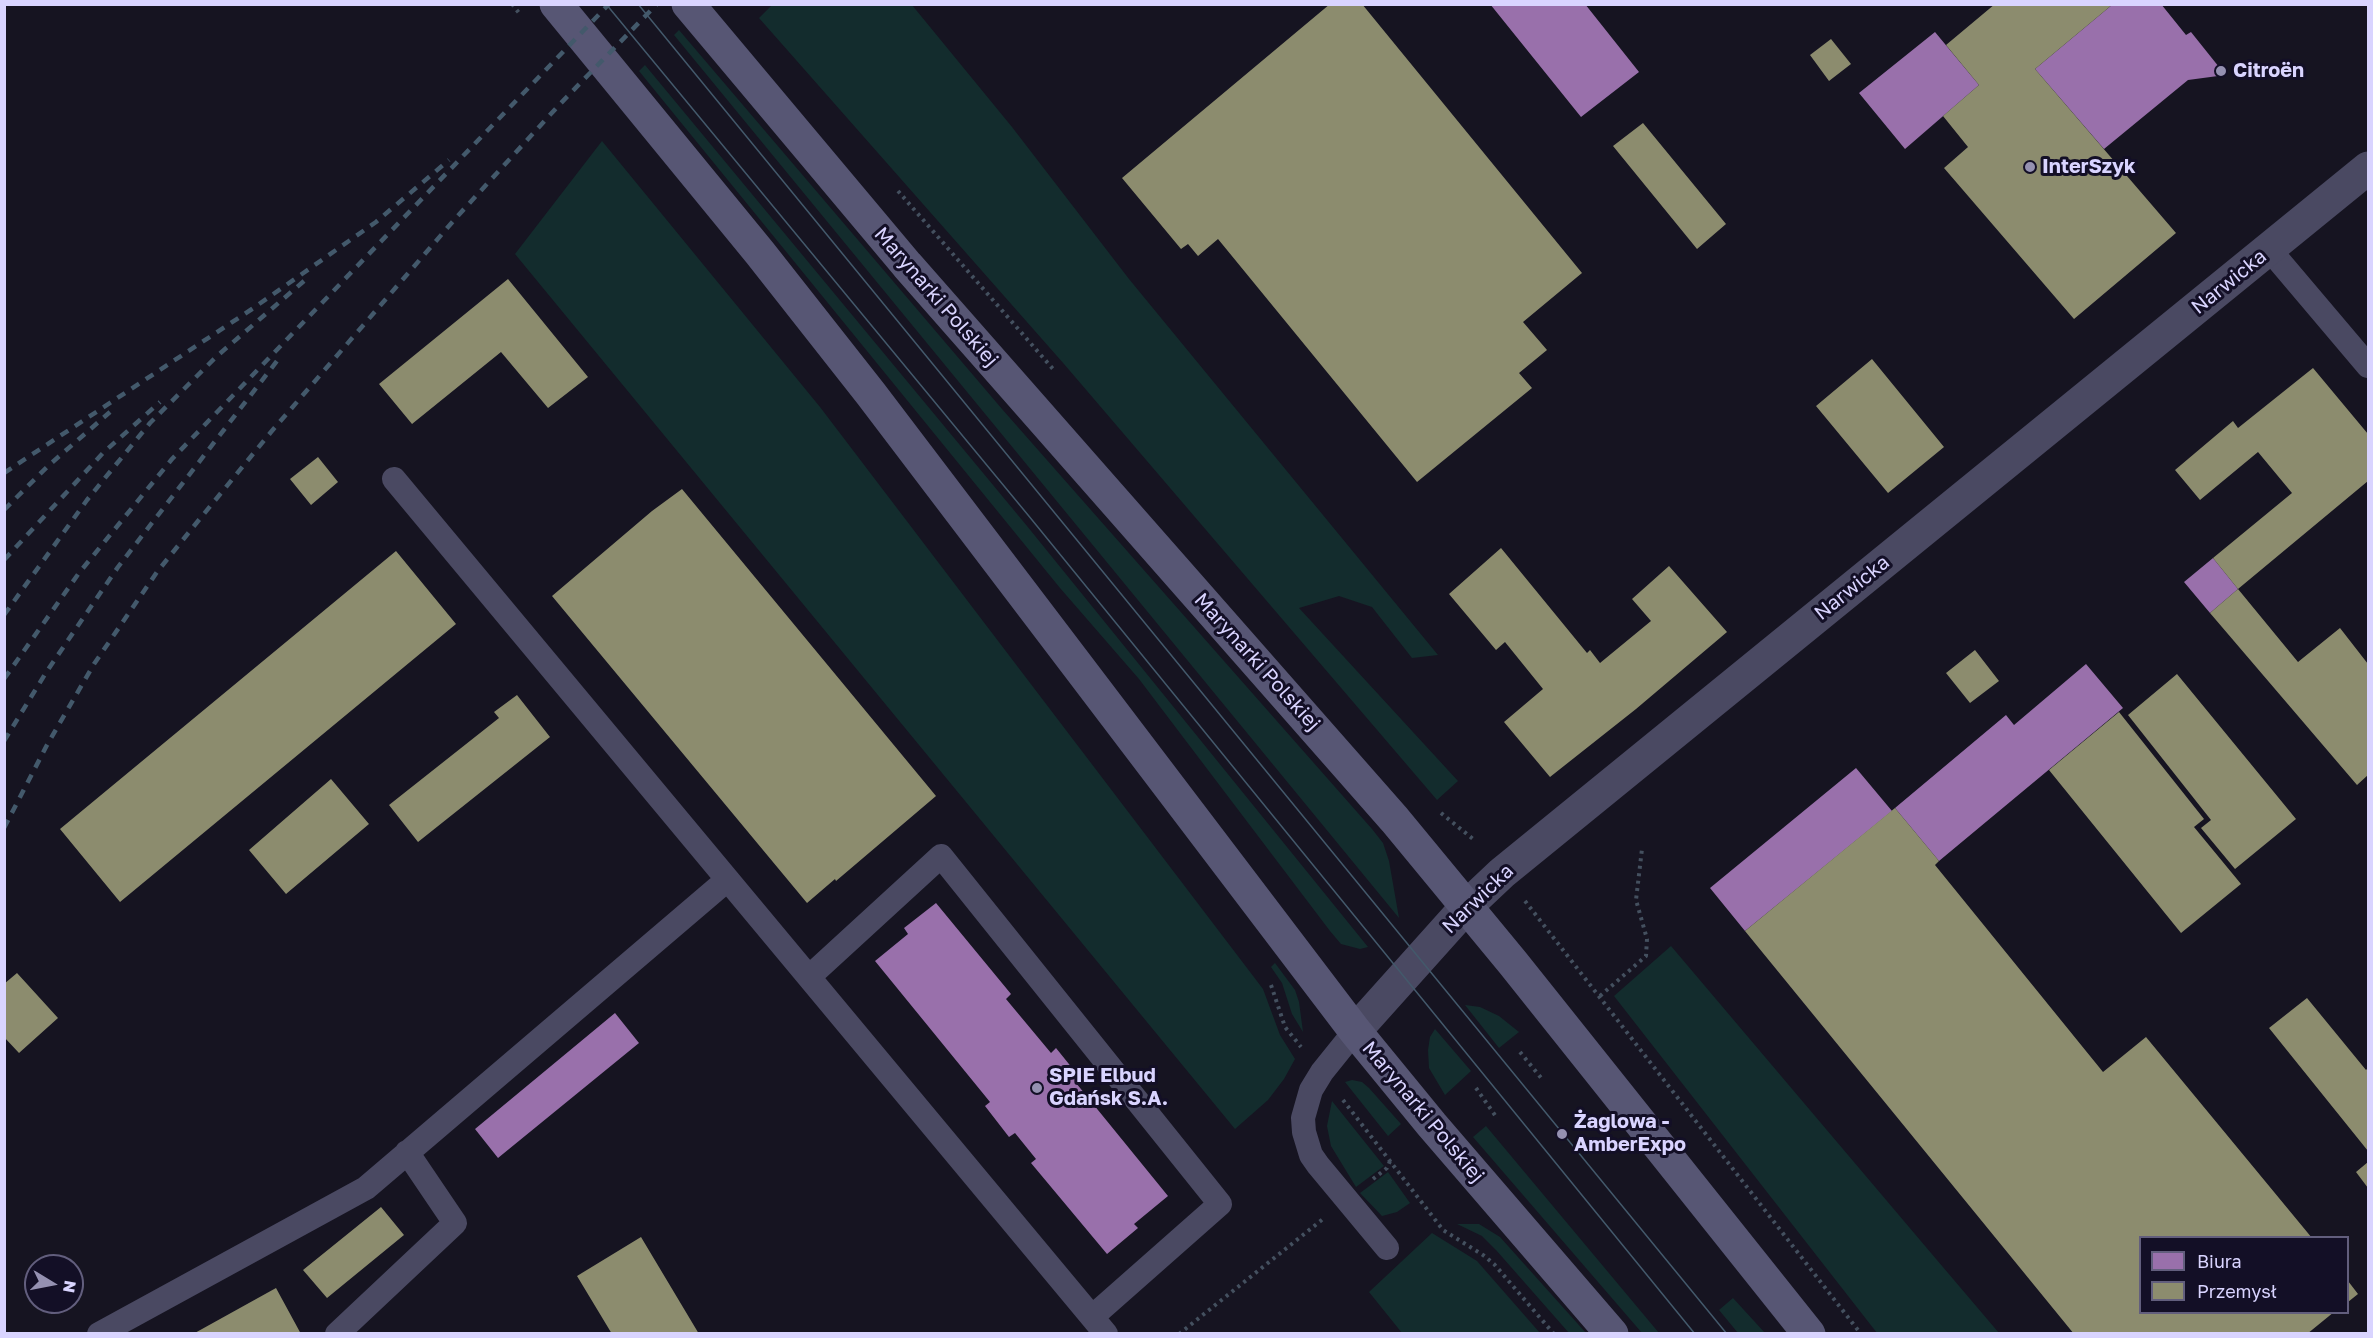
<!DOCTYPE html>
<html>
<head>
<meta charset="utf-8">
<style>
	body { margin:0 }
	#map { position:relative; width:2373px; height:1338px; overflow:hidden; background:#161421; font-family:"Golos Text",sans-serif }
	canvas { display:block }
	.frame { position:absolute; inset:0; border:6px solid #d9d4ff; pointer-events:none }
	.legend { position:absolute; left:2139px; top:1236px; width:210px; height:78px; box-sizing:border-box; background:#130f26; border:2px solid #625e7d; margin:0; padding:8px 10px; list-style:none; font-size:18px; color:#d9d4ff }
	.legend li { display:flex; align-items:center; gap:12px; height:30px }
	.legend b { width:30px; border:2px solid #625e7d }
	.north { position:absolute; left:24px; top:1254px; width:60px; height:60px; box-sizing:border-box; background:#130f26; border:2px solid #625e7d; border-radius:50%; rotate:100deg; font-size:16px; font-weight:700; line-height:24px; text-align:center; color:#d9d4ff }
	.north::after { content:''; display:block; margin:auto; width:21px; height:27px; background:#9591b1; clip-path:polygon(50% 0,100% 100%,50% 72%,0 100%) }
</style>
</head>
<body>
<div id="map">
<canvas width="2373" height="1338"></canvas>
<div class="frame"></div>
<ul class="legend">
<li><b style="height:16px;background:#9970ab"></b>Biura</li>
<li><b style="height:16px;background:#8c8c6e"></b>Przemysł</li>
</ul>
<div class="north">N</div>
</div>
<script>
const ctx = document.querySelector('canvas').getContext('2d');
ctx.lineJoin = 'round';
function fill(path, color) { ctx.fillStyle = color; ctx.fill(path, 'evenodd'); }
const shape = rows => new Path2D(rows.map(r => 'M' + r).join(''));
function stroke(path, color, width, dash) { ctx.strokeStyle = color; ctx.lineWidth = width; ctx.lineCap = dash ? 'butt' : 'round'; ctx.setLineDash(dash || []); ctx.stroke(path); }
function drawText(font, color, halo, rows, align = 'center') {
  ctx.font = font + ' "Golos Text",sans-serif'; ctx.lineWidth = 6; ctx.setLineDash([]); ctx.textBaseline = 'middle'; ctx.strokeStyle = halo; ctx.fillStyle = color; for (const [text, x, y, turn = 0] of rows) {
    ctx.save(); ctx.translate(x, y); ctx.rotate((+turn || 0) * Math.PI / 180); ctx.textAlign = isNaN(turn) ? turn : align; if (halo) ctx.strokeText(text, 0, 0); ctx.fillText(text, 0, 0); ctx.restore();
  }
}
fill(shape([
	[772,5,912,5,1012,127,1129,279,1438,655,1412,658,1372,607,1339,596,1299,608,1458,781,1437,800,1064,364,759,18],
	[679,30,1002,409,1372,829,1383,843,1389,861,1399,918,674,35],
	[645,65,1027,526,1368,947,1360,949,1341,944,1330,931,1139,679,1060,588,639,71],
	[602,141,820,407,1263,989,1280,1035,1295,1059,1284,1079,1268,1100,1235,1129,515,254],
	[1671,946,1931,1253,1999,1333,1877,1333,1614,996],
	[1275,963,1295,990,1299,1002,1303,1032,1292,1014,1282,983,1271,967],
	[1465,1005,1480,1007,1499,1016,1519,1032,1499,1048],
	[1435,1029,1471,1071,1445,1095,1429,1068,1428,1050,1430,1037],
	[1352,1080,1362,1082,1369,1088,1401,1124,1388,1136,1345,1082],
	[1332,1101,1384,1166,1356,1187,1331,1146,1327,1126],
	[1486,1126,1659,1333,1642,1333,1473,1137],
	[1388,1172,1410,1203,1397,1212,1382,1216,1360,1193],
	[1457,1224,1479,1224,1500,1237,1586,1333,1569,1333,1496,1250,1482,1236],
	[1432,1233,1477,1261,1540,1333,1402,1333,1369,1292],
	[1733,1298,1765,1333,1738,1333,1719,1310]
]), '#132c2d');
fill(shape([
	[1490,4,1585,4,1639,72,1581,117],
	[2113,4,2161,4,2186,35,2191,32,2223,72,2218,76,2188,80,2104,149,2035,69],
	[1935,32,1979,85,1905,149,1859,93],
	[2213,558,2238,589,2210,613,2184,582],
	[2086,664,2123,708,1939,861,1895,808,2006,715,2014,725],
	[1856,768,1892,811,1745,931,1710,888],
	[936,903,1011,994,1006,999,1051,1053,1056,1048,1081,1079,1076,1083,1168,1196,1134,1224,1138,1228,1107,1254,1031,1163,1036,1159,1015,1133,1009,1137,985,1106,990,1102,875,961,908,934,904,928],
	[615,1013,639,1043,498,1158,475,1129]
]), '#9970ab');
fill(shape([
	[1330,4,1362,4,1582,273,1523,322,1547,350,1519,373,1532,388,1417,482,1218,239,1198,256,1188,244,1181,249,1122,178],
	[1995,4,2113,4,2035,69,2176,233,2074,319,1944,168,1968,147,1943,116,1979,85,1946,45],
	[1831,39,1851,64,1829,81,1810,55],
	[1643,123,1726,224,1697,249,1613,146],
	[508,279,588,377,548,408,501,352,412,424,379,384],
	[1872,359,1944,447,1888,493,1816,406],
	[2313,368,2368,434,2368,481,2238,589,2213,558,2292,493,2258,452,2200,500,2175,470,2233,421,2238,428],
	[318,457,338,482,311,505,290,479],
	[682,489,936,796,836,881,835,879,807,903,552,596,652,511],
	[1501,548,1587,653,1590,650,1600,663,1651,621,1632,599,1669,566,1727,632,1636,709,1550,777,1504,722,1543,689,1505,642,1496,650,1449,594],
	[396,551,456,624,120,902,60,829],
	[2238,589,2298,662,2340,628,2368,664,2368,775,2357,785,2210,613],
	[1975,650,1999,681,1970,703,1946,673],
	[2177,674,2296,819,2235,869,2201,828,2211,820,2128,715],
	[517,695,550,737,418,842,389,805,499,718,494,712],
	[2119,712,2204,819,2194,827,2241,884,2181,933,2049,770],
	[331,779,369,824,286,894,249,850],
	[1895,808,1939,861,1935,865,2103,1072,2146,1037,2312,1238,2140,1238,2140,1312,2334,1312,2307,1334,2074,1334,1745,931],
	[17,973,58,1018,19,1053,4,1037,4,984],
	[2307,998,2366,1070,2368,1068,2368,1151,2269,1028],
	[2368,1162,2368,1188,2356,1172],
	[381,1207,404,1235,327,1298,303,1270],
	[641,1237,699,1334,612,1334,577,1276],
	[2348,1281,2358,1294,2348,1302],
	[276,1288,301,1334,193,1334]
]), '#8c8c6e');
stroke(shape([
	[512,4,519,13],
	[898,191,1053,369],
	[1441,813,1473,839],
	[1525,901,1861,1334],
	[1271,985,1285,1027,1301,1047],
	[1600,996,1646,956,1647,939,1636,900,1642,849],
	[1520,1052,1542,1079],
	[1476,1088,1497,1118],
	[1343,1100,1443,1230,1483,1255,1494,1264,1554,1334],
	[1373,1179,1387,1168,1390,1161],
	[1179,1334,1323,1219]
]), '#44505f', 4, [3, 4.5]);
stroke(shape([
	[2269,249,2368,366],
	[394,479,1106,1334],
	[809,977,941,856,1220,1204,1092,1317],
	[1355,1031,1322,1072,1311,1090,1303,1118,1304,1132,1311,1155,1318,1165,1387,1248],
	[99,1334,366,1188,727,880],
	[337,1334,455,1223,407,1152]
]), '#4a4962', 24);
stroke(shape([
	[1355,1031,1467,906,1502,873,2368,168]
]), '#4a4962', 33);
stroke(shape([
	[556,4,760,253,871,394,1355,1031,1432,1125,1612,1334],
	[688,4,907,265,1395,820,1513,963,1809,1334]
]), '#575674', 33);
stroke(shape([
	[606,4,1028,515,1695,1334],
	[638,4,1727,1334]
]), '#43596b', 1.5);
stroke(shape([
	[4,473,252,309,376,222,449,160],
	[4,510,48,466,110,412],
	[4,560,103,453,160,402],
	[4,615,87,500,150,423,217,356,304,281],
	[4,679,79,573,172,459,609,4],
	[4,741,47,671,118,567,277,361],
	[4,828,47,745,94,664,157,572,194,526,271,432,455,219,560,104,657,4]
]), '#43596b', 4.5, [9, 8]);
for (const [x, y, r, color] of [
	[2221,71,6,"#9591b1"],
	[2030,167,6,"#9591b1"],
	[1037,1088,6,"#9591b1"],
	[1562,1134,6,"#9591b1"]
]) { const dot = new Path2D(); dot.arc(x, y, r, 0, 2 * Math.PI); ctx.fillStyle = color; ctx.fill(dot); stroke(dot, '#130f26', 2); }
drawText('bold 20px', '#d9d4ff', '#130f26', [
	["Citroën",2233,71],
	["InterSzyk",2042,167],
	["SPIE Elbud",1049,1076],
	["Gdańsk S.A.",1049,1099],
	["Żaglowa -",1574,1122],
	["AmberExpo",1574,1145]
], 'left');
drawText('20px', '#d9d4ff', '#130f26', [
	["Narwicka",2229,282,-39],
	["Marynarki Polskiej",936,297,49],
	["Narwicka",1852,588,-39],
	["Marynarki Polskiej",1257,662,48],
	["Narwicka",1478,899,-44],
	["Marynarki Polskiej",1423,1112,50]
]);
</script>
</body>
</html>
